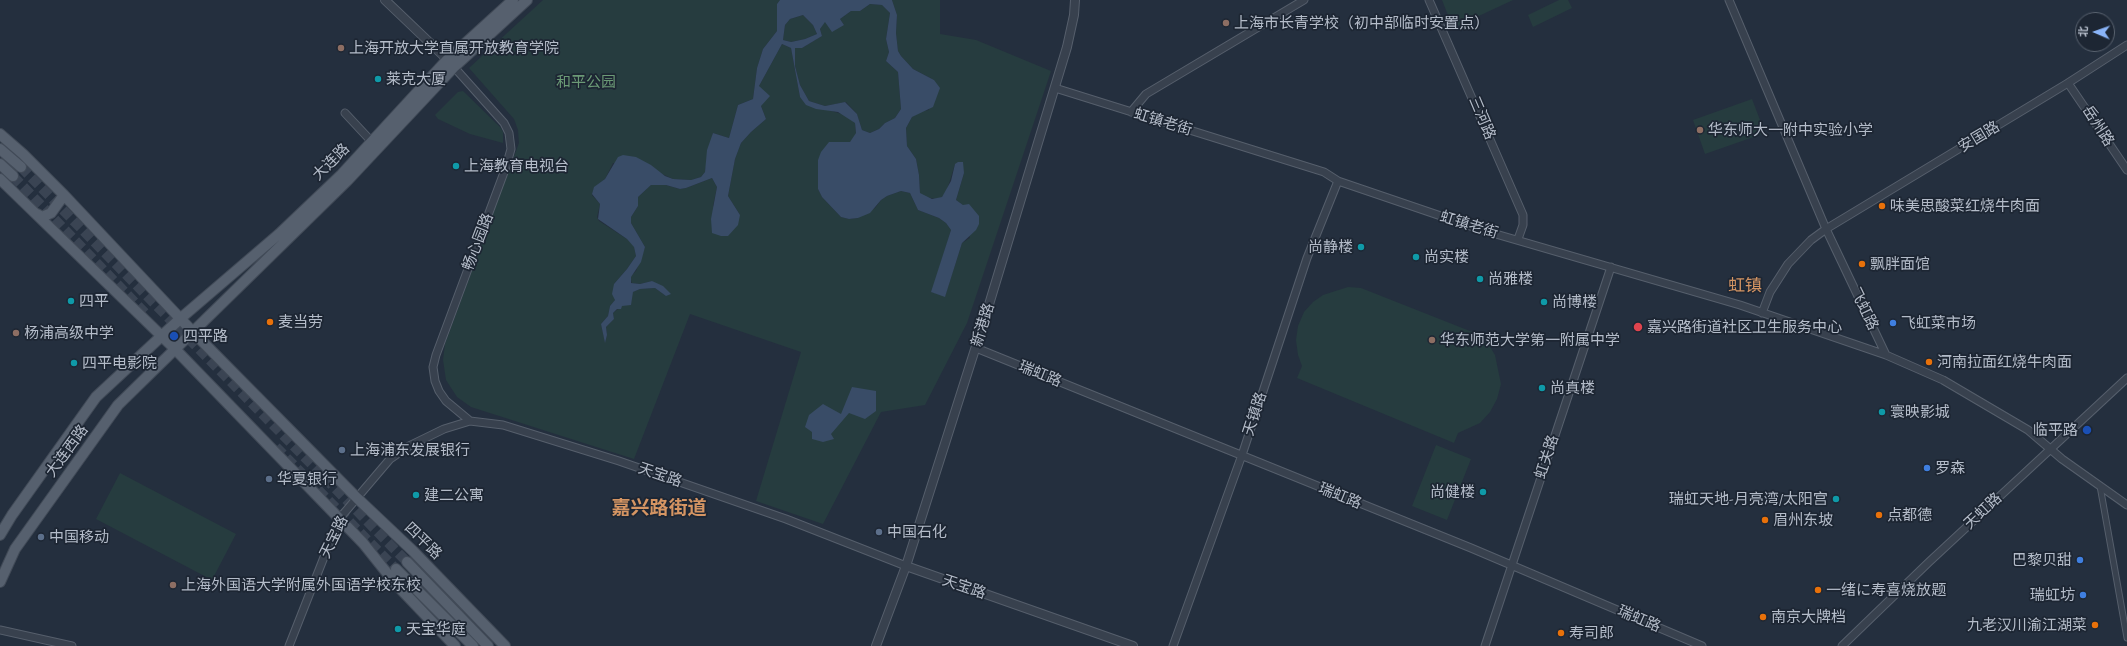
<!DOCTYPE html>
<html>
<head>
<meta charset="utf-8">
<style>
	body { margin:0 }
	#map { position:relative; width:2127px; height:646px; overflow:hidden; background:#242f3e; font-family:"Alegreya Sans","Noto Sans SC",sans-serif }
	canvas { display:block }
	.north { position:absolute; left:2075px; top:12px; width:40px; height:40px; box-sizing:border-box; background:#1d2633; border:1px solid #59626f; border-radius:50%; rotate:272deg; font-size:11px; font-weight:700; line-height:16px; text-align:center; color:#b4bcc9 }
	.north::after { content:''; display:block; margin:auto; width:14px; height:18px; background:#8ab4f8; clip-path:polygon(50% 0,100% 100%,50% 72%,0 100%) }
</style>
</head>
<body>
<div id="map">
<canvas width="2127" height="646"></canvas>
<div class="north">北</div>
</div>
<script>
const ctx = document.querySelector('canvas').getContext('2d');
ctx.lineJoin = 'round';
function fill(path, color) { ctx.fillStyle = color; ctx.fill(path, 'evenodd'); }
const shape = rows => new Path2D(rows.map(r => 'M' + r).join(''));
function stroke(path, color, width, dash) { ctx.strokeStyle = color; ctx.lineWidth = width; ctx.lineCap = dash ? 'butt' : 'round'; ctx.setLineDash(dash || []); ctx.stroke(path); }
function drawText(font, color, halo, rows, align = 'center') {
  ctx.font = font + ' "Alegreya Sans","Noto Sans SC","Noto Sans JP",sans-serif'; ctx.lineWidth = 3.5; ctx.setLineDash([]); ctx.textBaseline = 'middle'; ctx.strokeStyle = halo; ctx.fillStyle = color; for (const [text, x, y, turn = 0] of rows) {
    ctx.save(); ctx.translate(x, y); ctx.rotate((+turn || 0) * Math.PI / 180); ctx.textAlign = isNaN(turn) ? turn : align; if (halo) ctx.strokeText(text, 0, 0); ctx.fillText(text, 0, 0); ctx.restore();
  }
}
fill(shape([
	[543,0,780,0,777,4,777,31,763,49,757,68,753,99,738,105,729,138,713,133,705,172,701,177,691,180,673,179,658,172,651,165,613,163,605,179,594,188,592,195,600,204,597,217,599,221,627,239,634,246,636,256,627,269,614,284,615,300,610,306,608,316,601,324,605,342,607,335,606,327,614,319,613,313,622,306,633,292,640,289,655,288,666,296,652,281,640,284,632,283,630,277,636,271,645,247,631,223,631,217,638,206,638,197,651,185,666,185,680,189,686,188,712,178,717,187,713,206,740,215,728,196,735,159,741,143,751,132,766,119,761,106,759,86,782,44,791,48,800,97,828,110,845,115,855,123,856,133,854,139,850,142,843,144,834,142,818,160,818,189,822,197,841,217,849,219,858,218,875,208,881,200,887,196,901,191,910,193,918,210,939,218,946,223,951,230,932,292,945,296,962,243,970,238,963,205,956,200,964,173,955,164,947,190,942,197,937,199,924,197,920,193,919,175,916,159,907,146,906,128,912,117,918,112,929,110,934,80,913,69,901,56,898,51,896,33,897,15,892,0,940,0,940,34,976,40,1051,71,967,323,925,405,881,412,823,524,756,501,801,352,690,314,634,459,471,407,457,397,446,380,443,360,445,344,519,143,518,130,514,119,469,68],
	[1442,0,1513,0,1453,28],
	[1559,0,1568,0,1572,8,1533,27,1528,15],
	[870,4,882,5,890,13,886,39,889,52,886,61,898,72,901,109,895,118,885,123,879,129,870,133,862,130,857,114,846,102,825,106,809,101,800,85,795,66,795,47,802,48,822,36,820,29,825,21,844,25,840,19,851,11,860,11],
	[803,15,813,25,817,34,805,39,791,42,783,40,785,25,790,19],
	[463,91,500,127,503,132,503,143,470,134,438,119,435,115,458,92],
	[1752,99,1765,133,1705,154,1693,120],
	[1348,287,1361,288,1475,333,1487,342,1495,355,1501,384,1497,399,1490,412,1480,423,1458,433,1454,443,1297,378,1302,366,1298,355,1296,340,1298,326,1304,312,1313,302,1323,295],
	[1436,445,1471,459,1447,520,1412,506],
	[120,473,236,534,212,580,96,519]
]), '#263c3f');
fill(shape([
	[780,0,892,0,897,15,896,33,898,51,901,56,913,69,934,80,940,88,933,107,912,117,906,128,907,146,916,159,919,175,920,193,932,199,942,197,951,181,955,164,958,162,963,162,964,173,956,200,963,205,969,204,979,216,979,224,976,230,962,243,945,297,931,292,951,230,946,223,939,218,918,210,910,193,901,191,887,196,881,200,870,213,858,218,849,219,841,217,822,197,818,189,818,160,821,152,829,142,850,142,856,133,855,123,838,112,816,109,806,105,800,97,791,48,782,44,759,86,770,96,761,106,766,119,751,132,741,143,735,159,728,196,740,215,738,225,728,236,721,236,712,233,711,219,717,187,712,178,686,188,680,189,666,185,651,185,638,197,638,206,631,217,631,223,645,247,641,262,631,277,631,283,640,284,652,281,663,286,671,294,666,296,655,288,640,289,633,292,631,305,622,306,621,309,617,309,613,313,614,319,606,327,607,335,605,343,601,324,608,316,610,306,615,300,612,294,614,284,627,269,636,256,634,247,627,239,598,219,600,204,592,194,594,187,605,179,618,157,623,155,636,157,651,165,665,176,673,179,691,180,701,177,705,172,707,150,713,133,729,138,738,105,753,99,757,68,763,49,777,31,777,4],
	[870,4,882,5,890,13,886,39,889,52,886,61,898,72,901,109,895,118,885,123,879,129,870,133,862,130,857,114,845,102,825,106,809,101,800,85,795,66,795,48,802,48,822,36,820,29,825,22,832,32,844,25,840,19,851,11,860,11],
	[803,15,813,25,817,34,805,39,791,42,783,40,785,25,790,19],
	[852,387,876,391,876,411,865,419,849,413,831,434,834,439,823,442,812,439,812,432,805,427,809,415,823,404,841,414]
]), '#394c67');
stroke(shape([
	[21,167,407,562],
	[13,176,146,314],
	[276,447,396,569]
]), '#3a4453', 10, [10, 5]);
const pedestrian = shape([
	[2100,486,2127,638]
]);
const minor = shape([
	[1429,0,1523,215,1523,225,1518,239],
	[1729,0,1826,229,1886,355],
	[454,67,504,123,509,133,511,149,506,167,436,355,433,367,435,381,439,391,446,401,470,421],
	[2068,83,2127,170],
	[1055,88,1324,172,1338,181,1482,230,1740,305,1886,355,1943,380,2028,430,2062,459,2127,505],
	[1131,112,1146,94,1304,0],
	[345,113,372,142],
	[1762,313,1770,292,1788,264,1811,240,1826,229,2068,83,2127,45],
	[976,348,1471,548,1702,646],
	[0,630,72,646],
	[289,646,339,519,390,459,409,446,444,429,470,421,503,425,619,461,786,519,906,566],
	[1173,646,1242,455,1307,258,1338,181],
	[1485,646,1611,267],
	[1842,646,1929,562,2127,378]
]);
const tertiary = shape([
	[385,0,451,63],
	[906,566,1133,646],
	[876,646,906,566,984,321,1067,47,1074,15,1075,0]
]);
const primary = shape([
	[0,134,23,154,64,195,192,331,357,498,413,551,505,646],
	[0,149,21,167],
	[0,164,13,176],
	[0,179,175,349,363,543,395,583,455,646],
	[37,214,42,217,51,213,64,195],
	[0,535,12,515,96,397,181,318,279,234,342,174,447,60,513,0],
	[407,562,488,646],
	[396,569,473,646],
	[0,582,15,549,118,405,347,181,454,67,527,0]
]);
stroke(pedestrian, '#565f6c', 7);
stroke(minor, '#565f6c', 9);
stroke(tertiary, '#565f6c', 10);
stroke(primary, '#414a57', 12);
stroke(pedestrian, '#38414e', 5);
stroke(minor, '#38414e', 7);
stroke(tertiary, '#38414e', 8);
stroke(primary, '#56606e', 10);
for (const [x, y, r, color] of [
	[1226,23,4,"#8d6e63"],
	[341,48,4,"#8d6e63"],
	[378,79,4,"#0f9aa8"],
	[1700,130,4,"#8d6e63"],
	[456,166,4,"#0f9aa8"],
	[1882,206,4,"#e8710a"],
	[1361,247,4,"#0f9aa8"],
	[1416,257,4,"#0f9aa8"],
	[1862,264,4,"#e8710a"],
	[1480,279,4,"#0f9aa8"],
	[71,301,4,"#0f9aa8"],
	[1544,302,4,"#0f9aa8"],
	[270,322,4,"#e8710a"],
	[1893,323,4,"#3f7fe0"],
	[1638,327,5,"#e0444e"],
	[16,333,4,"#8d6e63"],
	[174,336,5,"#1a4fb4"],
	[1432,340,4,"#8d6e63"],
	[1929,362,4,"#e8710a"],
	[74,363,4,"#0f9aa8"],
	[1542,388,4,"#0f9aa8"],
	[1882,412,4,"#0f9aa8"],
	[2087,430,5,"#1a4fb4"],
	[342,450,4,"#5c6f8a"],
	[1927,468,4,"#3f7fe0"],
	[269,479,4,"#5c6f8a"],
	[1483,492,4,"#0f9aa8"],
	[416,495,4,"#0f9aa8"],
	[1836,499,4,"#0f9aa8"],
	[1879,515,4,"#e8710a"],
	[1765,520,4,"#e8710a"],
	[879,532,4,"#5c6f8a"],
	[41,537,4,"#5c6f8a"],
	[2080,560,4,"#3f7fe0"],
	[173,585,4,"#8d6e63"],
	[1818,590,4,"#e8710a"],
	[2083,595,4,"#3f7fe0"],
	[1763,617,4,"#e8710a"],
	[2095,625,4,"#e8710a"],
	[398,629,4,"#0f9aa8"],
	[1561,633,4,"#e8710a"]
]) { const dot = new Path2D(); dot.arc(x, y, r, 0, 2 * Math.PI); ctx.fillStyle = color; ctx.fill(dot); stroke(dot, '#1d2633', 1.5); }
drawText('15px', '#b4bcc9', '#1d2633', [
	["上海市长青学校（初中部临时安置点）",1234,23],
	["上海开放大学直属开放教育学院",349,48],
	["莱克大厦",386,79],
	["华东师大一附中实验小学",1708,130],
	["上海教育电视台",464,166],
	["味美思酸菜红烧牛肉面",1890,206],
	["尚静楼",1353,247,"right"],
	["尚实楼",1424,257],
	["飘胖面馆",1870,264],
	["尚雅楼",1488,279],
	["四平",79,301],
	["尚博楼",1552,302],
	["麦当劳",278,322],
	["飞虹菜市场",1901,323],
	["嘉兴路街道社区卫生服务中心",1647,327],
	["杨浦高级中学",24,333],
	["四平路",183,336],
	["华东师范大学第一附属中学",1440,340],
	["河南拉面红烧牛肉面",1937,362],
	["四平电影院",82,363],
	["尚真楼",1550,388],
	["寰映影城",1890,412],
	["临平路",2078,430,"right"],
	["上海浦东发展银行",350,450],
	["罗森",1935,468],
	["华夏银行",277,479],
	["尚健楼",1475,492,"right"],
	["建二公寓",424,495],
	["瑞虹天地-月亮湾/太阳宫",1828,499,"right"],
	["点都德",1887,515],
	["眉州东坡",1773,520],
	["中国石化",887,532],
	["中国移动",49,537],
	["巴黎贝甜",2072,560,"right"],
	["上海外国语大学附属外国语学校东校",181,585],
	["一绪に寿喜烧放题",1826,590],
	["瑞虹坊",2075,595,"right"],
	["南京大牌档",1771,617],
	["九老汉川渝江湖菜",2087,625,"right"],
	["天宝华庭",406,629],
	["寿司郎",1569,633]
], 'left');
drawText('15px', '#6b9a76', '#1d2633', [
	["和平公园",586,82]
]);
drawText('15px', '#b4bcc9', '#1d2633', [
	["三河路",1482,118,67],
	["虹镇老街",1163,122,17],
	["岳州路",2098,126,57],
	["安国路",1979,137,-31],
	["大连路",331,162,-45],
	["虹镇老街",1469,225,17],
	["畅心园路",478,242,-69],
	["飞虹路",1864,309,64],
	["新港路",983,325,-73],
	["瑞虹路",1040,374,22],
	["天镇路",1255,414,-72],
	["大连西路",67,451,-54],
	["虹关路",1547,457,-72],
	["天宝路",660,475,19],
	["瑞虹路",1340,496,22],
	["天虹路",1983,511,-43],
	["天宝路",334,537,-64],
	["四平路",423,541,44],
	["天宝路",964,587,19],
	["瑞虹路",1639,619,23]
]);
drawText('17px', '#d59563', '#1d2633', [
	["虹镇",1745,286]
]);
drawText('bold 19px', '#d59563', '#1d2633', [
	["嘉兴路街道",659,508]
]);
</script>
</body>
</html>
